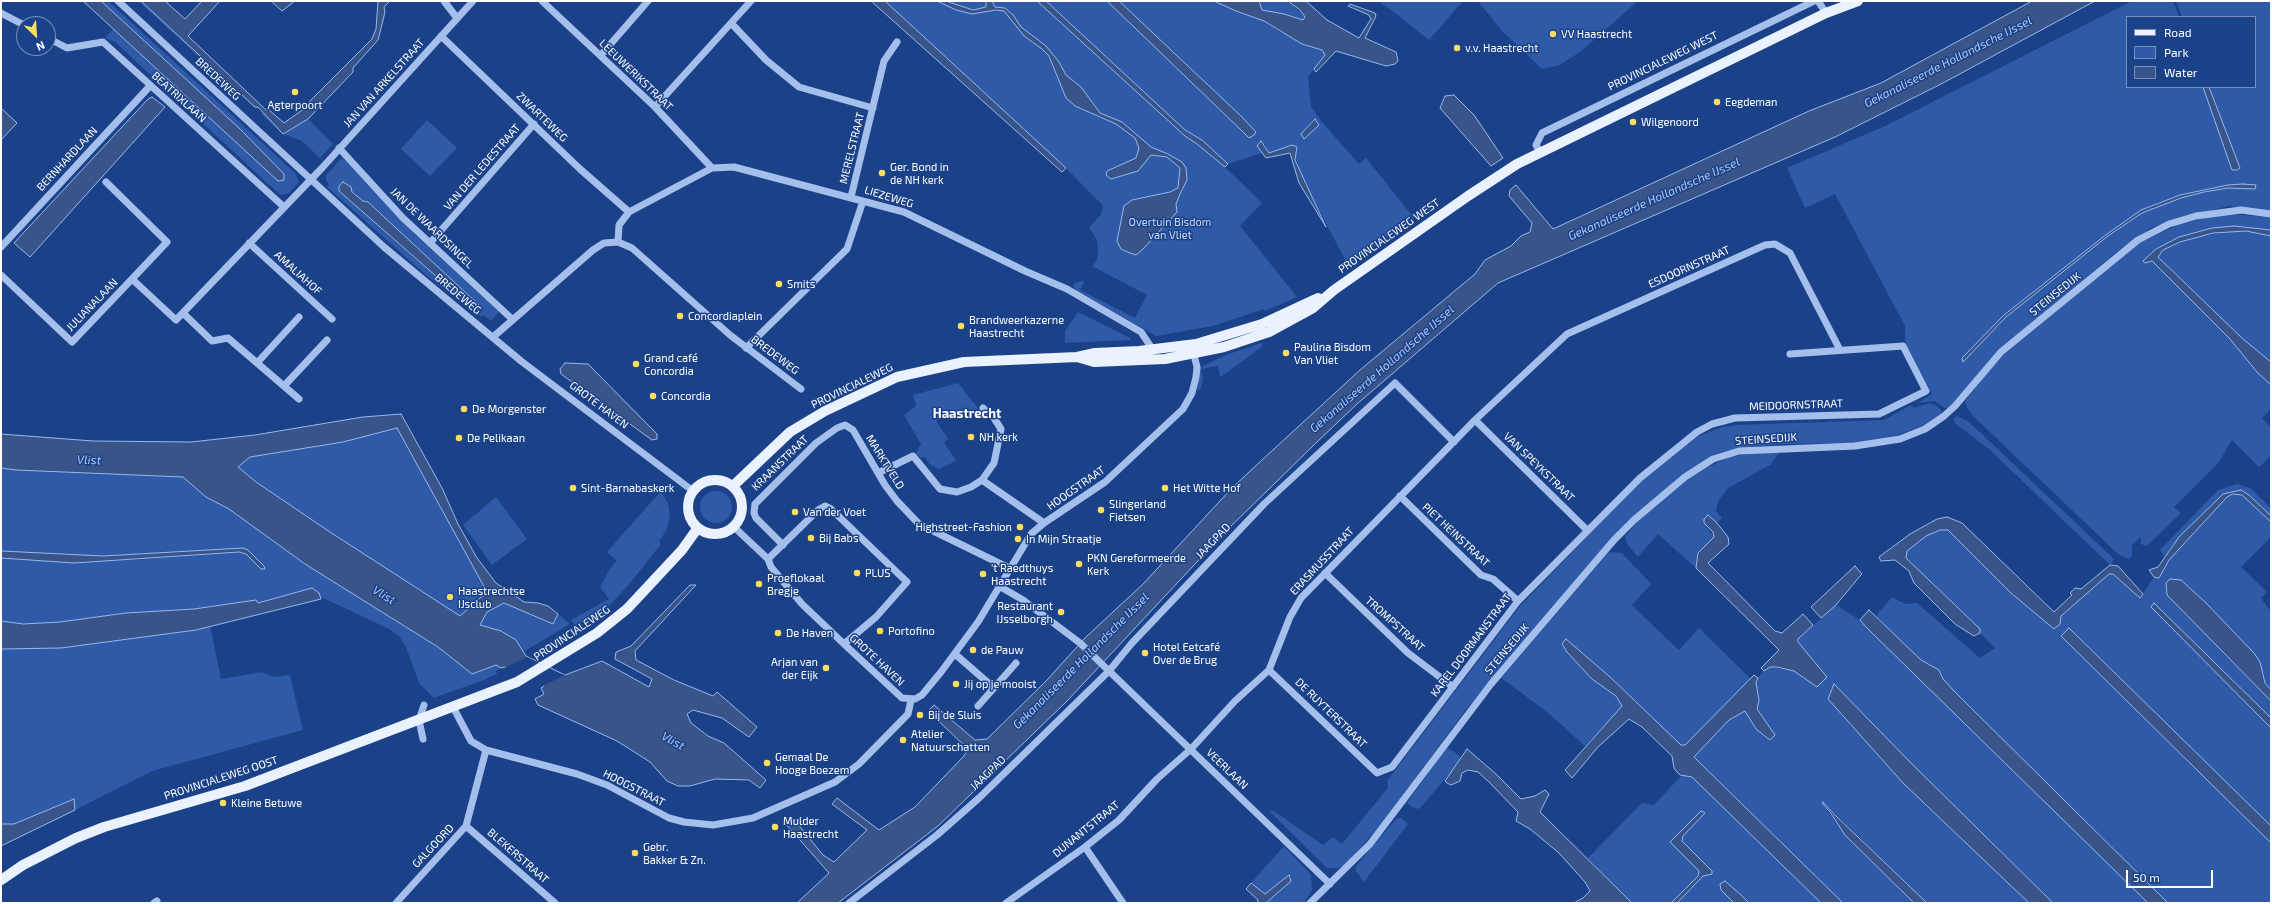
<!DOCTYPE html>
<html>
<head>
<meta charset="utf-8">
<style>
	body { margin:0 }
	#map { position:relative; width:2272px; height:904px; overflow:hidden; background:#1b4289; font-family:"Exo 2",sans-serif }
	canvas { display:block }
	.frame { position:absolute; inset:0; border:2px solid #fff; pointer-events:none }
	.legend { position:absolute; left:2126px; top:16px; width:130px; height:72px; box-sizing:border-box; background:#1b4289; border:1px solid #768eb8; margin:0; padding:5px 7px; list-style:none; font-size:12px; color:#fff }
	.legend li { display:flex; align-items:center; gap:8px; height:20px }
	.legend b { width:20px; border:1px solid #768eb8 }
	.north { position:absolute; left:16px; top:16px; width:40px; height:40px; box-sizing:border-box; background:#1b4289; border:1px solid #768eb8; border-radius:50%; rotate:155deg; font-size:11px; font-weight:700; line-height:16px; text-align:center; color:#fff }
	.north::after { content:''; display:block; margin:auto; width:14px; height:18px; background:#fede61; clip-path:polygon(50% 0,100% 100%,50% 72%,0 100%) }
	.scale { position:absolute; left:2126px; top:870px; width:87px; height:18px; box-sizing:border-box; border:2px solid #fff; border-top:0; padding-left:5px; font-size:12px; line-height:14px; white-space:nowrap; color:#fff; -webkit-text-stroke:3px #1b4289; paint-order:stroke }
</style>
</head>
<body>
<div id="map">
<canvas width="2272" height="904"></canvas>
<div class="frame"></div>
<ul class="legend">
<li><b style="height:5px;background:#eaf1ff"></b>Road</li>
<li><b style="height:11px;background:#2e5aa7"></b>Park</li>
<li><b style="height:11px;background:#385489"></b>Water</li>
</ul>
<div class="north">N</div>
<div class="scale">50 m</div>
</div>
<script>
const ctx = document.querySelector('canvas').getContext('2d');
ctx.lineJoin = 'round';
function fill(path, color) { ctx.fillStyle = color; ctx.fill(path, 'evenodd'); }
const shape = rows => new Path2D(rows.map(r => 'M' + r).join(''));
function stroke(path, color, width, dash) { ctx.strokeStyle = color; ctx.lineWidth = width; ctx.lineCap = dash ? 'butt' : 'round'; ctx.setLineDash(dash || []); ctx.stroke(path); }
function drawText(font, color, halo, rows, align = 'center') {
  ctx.font = font + ' "Exo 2",sans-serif'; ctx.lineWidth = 3; ctx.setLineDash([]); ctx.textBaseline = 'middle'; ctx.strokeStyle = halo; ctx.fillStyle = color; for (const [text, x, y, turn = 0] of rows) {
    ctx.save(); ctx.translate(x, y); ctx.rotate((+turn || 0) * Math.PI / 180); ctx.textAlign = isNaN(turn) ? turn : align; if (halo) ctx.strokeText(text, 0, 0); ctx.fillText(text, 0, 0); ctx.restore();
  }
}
fill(shape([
	[101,1,108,1,295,173,299,182,289,193,281,195,278,193,115,42,105,38,113,29,281,182,240,129],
	[138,1,141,1,255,107,258,107,256,109],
	[885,1,1037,1,1185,136,1197,144,1225,167,1262,203,1240,226,1297,297,1265,311,1264,309,1213,326,1156,336,1076,290,1073,286,1074,283,1082,281,1084,282,1080,290,1135,318,1147,295,1092,266,1097,260,1098,250,1097,240,1089,227,1101,215,1103,206,1066,168],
	[1046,1,1107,1,1249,138,1242,117,1119,1,1214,1,1236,11,1264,21,1278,31,1322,50,1325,55,1308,77,1311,106,1321,121,1359,164,1366,158,1414,218,1348,265,1302,178,1292,145,1269,153,1265,144,1257,146,1262,153,1228,164,1202,140,1185,130],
	[1314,119,1318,125,1304,139,1301,134],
	[1259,1,1288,1,1305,17,1303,20,1284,14,1262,10],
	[1377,1,1463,1,1429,40,1390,9],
	[1478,1,1638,1,1580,52,1560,65,1542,69,1502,31],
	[2132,1,2173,1,2179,17,2127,17,2127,87,2203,87,2232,170,2237,170,2240,168,2209,87,2255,87,2255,17,2182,17,2176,1,2271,1,2271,211,2229,206,2180,217,2151,228,2114,254,2000,350,1949,407,1944,408,1935,401,1918,403,1932,394,1905,342,1905,326,1835,194,1805,208,1787,168,1885,126],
	[2243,184,2255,189,2228,188,2204,192,2181,198,2142,213,2108,236,2006,317,1963,361,2004,315,2124,222,2159,202,2180,195,2228,185],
	[263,112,283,134,308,119,333,144,320,158,302,141,283,134,261,114],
	[427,120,457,148,430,176,401,149],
	[342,158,345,160,409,229,499,312,491,321,483,315,481,317,469,308,427,276,327,187,329,184,326,180,326,175],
	[339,186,351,187,352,191,363,201,368,202,479,305,479,311,412,256,339,191],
	[2227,214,2271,217,2271,230,2234,226,2194,232,2167,243,2156,249,2143,261,2145,263,2152,261,2230,339,2257,372,2271,385,2271,409,2262,418,2271,428,2271,456,2259,467,2232,440,2219,462,2174,507,2181,513,2147,546,2141,544,2141,537,2132,545,2132,555,2129,559,2118,554,1973,416,1967,408,1965,401,1988,371,2005,354,2139,243,2182,223],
	[2232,231,2246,231,2271,236,2271,362,2243,339,2158,257,2163,250,2195,237],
	[1078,312,1130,338,1130,340,1065,343,1065,331],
	[1261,343,1263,346,1222,376,1220,376,1218,366,1201,369,1203,379,1200,390,1197,389,1200,368,1223,356],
	[958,383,978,408,977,411,965,419,958,419,952,410,936,421,948,439,944,442,956,461,939,469,930,465,925,457,921,458,916,453,921,444,904,415,916,406,913,395],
	[1930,403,1937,406,1943,412,1924,425,1898,435,1854,443,1783,444,1738,448,1712,455,1683,475,1659,495,1489,682,1464,712,1381,824,1344,866,1338,868,1327,868,1270,812,1272,810,1323,845,1333,837,1342,844,1388,788,1387,781,1520,606,1644,478,1699,436,1723,427,1737,425,1884,420,1911,405,1914,408],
	[1957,416,1969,422,2114,559,2110,565,1990,450,1956,424,1953,419],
	[397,428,487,592,460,616,330,532,256,482,238,467,250,457,343,442],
	[1781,451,1770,465,1728,488,1718,501,1716,511,1722,518,1717,523,1708,515,1704,523,1714,537,1698,553,1696,568,1658,534,1638,557,1628,545,1625,537,1636,523,1687,480,1704,469,1727,458,1740,455],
	[1,468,16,470,183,477,207,497,229,509,305,564,438,647,472,674,496,665,501,668,496,671,497,674,484,680,436,697,433,697,419,683,406,647,399,636,389,629,321,597,313,588,258,603,256,600,194,609,126,613,60,622,23,624,1,621,1,558,26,560,136,560,239,552,246,554,261,569,243,548,103,556,1,551],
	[2237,484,2250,488,2264,501,2271,509,2271,516,2249,495,2241,490,2223,494,2179,537,2164,557,2160,550,2218,490],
	'700 507a16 16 0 1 1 32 0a16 16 0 1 1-32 0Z',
	[661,491,668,504,670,515,667,529,659,542,661,544,631,582,612,603,595,618,575,625,571,620,609,599,600,587,611,567,617,561,607,552],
	[2239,493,2271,522,2271,537,2241,567,2267,592,2261,598,2271,612,2271,690,2265,683,2264,674,2254,653,2205,602,2181,580,2167,595,2271,701,2271,718,2154,603,2151,607,2271,728,2271,826,2069,628,2061,636,2271,843,2271,903,2168,903,1955,692,1943,679,1939,670,1921,660,1876,616,1892,597,1905,604,1917,603,1980,658,1995,648,1980,633,1980,629,1906,558,1906,551,1926,536,1940,530,1948,530,2011,593,2061,616,2109,574,2113,574,2140,598,2154,577,2159,578,2169,560,2227,497],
	[496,497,527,539,492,565,463,525],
	[1609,552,1622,553,1651,584,1632,605,1670,642,1679,650,1699,628,1751,679,1685,745,1681,746,1674,739,1610,677,1566,639,1567,652,1592,679,1616,696,1623,706,1585,746,1546,711,1501,678],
	[504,603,553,624,558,614,570,624,523,652,516,640,480,625,487,612],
	[1836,605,1860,620,2148,903,2053,903,1910,762,1834,685,1847,721,1874,749,1903,783,2029,903,1927,903,1823,802,1822,803,1845,835,1914,903,1843,903,1694,757,1729,720,1745,711,1756,729,1770,740,1775,735,1757,709,1759,700,1756,682,1758,678,1764,670,1770,667,1794,671,1817,687,1827,677,1801,648,1798,639],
	[210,625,221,679,262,672,273,677,290,675,303,730,152,771,75,810,73,799,14,824,1,824,1,649,61,648,196,630],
	[1447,747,1461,757,1458,764,1419,809,1412,807,1407,803],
	[1682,775,1692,777,1706,790,1821,903,1677,903,1703,876,1712,871,1682,841,1683,836,1705,813,1670,842,1699,871,1698,876,1671,903,1632,903,1588,858,1642,803,1654,805],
	[1401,818,1408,824,1364,882,1355,870,1357,865,1396,819],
	[1284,846,1311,875,1312,890,1304,903,1266,903,1290,879,1289,876,1265,894,1251,883]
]), '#2e5aa7');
const water = shape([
	[83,1,101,1,240,129,284,174,284,180,278,181,83,1],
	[141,1,165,1,185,19,202,1,220,1,188,36,266,110,268,109,284,123,305,108,310,101,372,39,376,29,378,1,390,1,384,7,385,12,378,40,353,68,353,72,308,119,283,134,258,107,255,107,141,1],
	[271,1,295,1,282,11,271,1],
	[871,1,885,1,1066,168,1062,172,871,1],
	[937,1,946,1,973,10,986,7,986,1,992,1,995,7,1005,8,1013,15,1021,27,1046,46,1059,62,1066,75,1081,87,1100,113,1122,122,1151,147,1168,154,1182,162,1186,168,1187,180,1180,194,1176,204,1177,212,1143,249,1136,255,1130,253,1121,249,1117,241,1124,206,1132,200,1170,192,1178,188,1180,168,1167,157,1151,155,1138,171,1111,179,1106,175,1107,171,1136,158,1139,148,1135,138,1116,124,1075,106,1066,98,1049,56,1042,49,1024,36,1004,11,996,10,972,14,956,10,937,1],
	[1037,1,1046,1,1185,130,1202,140,1228,164,1225,167,1197,144,1185,136,1037,1],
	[1107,1,1119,1,1242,117,1256,132,1254,135,1249,138,1243,132,1107,1],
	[1214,1,1259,1,1262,10,1284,14,1303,20,1305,17,1300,10,1288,1,1306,1,1327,20,1359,38,1371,19,1369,15,1348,6,1350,4,1375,13,1376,16,1365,38,1396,52,1398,61,1395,64,1386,66,1336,51,1316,72,1314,69,1325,55,1322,50,1302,44,1264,21,1236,11,1214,1],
	[2032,1,2095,1,1943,83,1835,137,1498,283,1357,404,1317,442,1223,534,1067,701,938,826,838,903,797,903,829,873,785,823,793,818,823,855,834,862,867,830,832,804,837,798,879,830,915,807,964,756,968,749,928,711,934,705,975,740,987,739,1047,680,1086,637,1143,584,1232,488,1262,460,1360,370,1475,274,1485,260,1511,246,1521,236,1530,232,1532,223,1509,196,1510,190,1516,185,1553,229,1809,111,1881,83,2032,1],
	[2203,87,2209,87,2240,168,2237,170,2232,170,2203,87],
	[1454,95,1474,115,1503,158,1491,166,1440,108,1445,96,1454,95],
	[152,97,165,107,30,257,14,243,148,99,152,97],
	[1,108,17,123,1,140,1,108],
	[1315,119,1319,125,1304,139,1301,134,1315,119],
	[1261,141,1269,153,1292,145,1297,147,1295,160,1326,227,1299,183,1290,153,1266,158,1257,146,1261,141],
	[343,182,351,187,352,192,363,201,368,202,479,305,481,309,479,311,445,284,339,191,339,186,343,182],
	[2243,184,2256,185,2255,189,2228,188,2204,192,2181,198,2142,213,2108,236,2006,317,1963,362,1962,358,2004,315,2107,234,2141,210,2180,195,2228,185,2243,184],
	[2234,226,2271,230,2271,236,2246,231,2213,233,2180,242,2163,250,2158,257,2243,339,2271,362,2271,385,2257,372,2230,339,2152,261,2145,263,2143,261,2156,249,2179,237,2212,228,2234,226],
	[565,363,588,364,657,434,657,439,652,440,561,374,560,369,565,363],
	[401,414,442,488,458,524,477,558,496,583,524,602,538,603,548,606,558,614,553,624,504,603,487,612,480,625,501,631,516,640,526,656,565,675,602,661,649,687,652,679,615,659,616,652,631,646,690,585,696,585,635,651,636,660,674,680,713,696,717,692,757,727,749,737,722,718,693,710,687,714,691,723,708,736,724,743,766,780,760,788,749,780,715,779,690,786,678,786,667,781,650,762,617,741,538,705,535,699,544,694,541,688,544,686,505,667,501,668,496,665,472,674,438,647,305,564,229,509,206,497,183,477,16,470,1,468,1,434,93,441,191,442,255,435,363,417,401,414],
	[397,428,487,592,460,616,330,532,256,482,238,467,250,457,343,442,397,428],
	[2241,490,2249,495,2271,516,2271,522,2242,495,2233,494,2227,497,2169,560,2159,578,2154,577,2149,570,2158,567,2179,537,2223,494,2241,490],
	[1708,515,1717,523,1728,537,1729,544,1708,563,1775,631,1782,633,1803,614,1813,625,1798,639,1798,642,1827,677,1817,687,1794,671,1777,667,1770,667,1764,671,1761,668,1779,650,1696,568,1698,553,1714,537,1713,532,1704,523,1704,519,1708,515],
	[1947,517,1962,523,2054,612,2072,595,2070,593,2075,588,2081,589,2110,565,2118,566,2143,594,2140,598,2113,574,2109,574,2061,616,2060,624,2054,629,2011,593,1948,530,1940,530,1926,536,1907,551,1906,558,1980,629,1980,633,1974,636,1955,624,1914,583,1909,571,1895,560,1881,561,1879,557,1910,534,1937,519,1947,517],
	[243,548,248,550,264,566,265,569,261,569,246,554,239,552,74,563,1,558,1,551,103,556,243,548],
	[1855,566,1862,574,1860,576,1836,605,1821,618,1811,607,1855,566],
	[2170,579,2181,580,2205,602,2254,653,2260,662,2265,683,2271,690,2271,701,2167,595,2166,583,2170,579],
	[312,588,319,593,321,599,196,630,61,648,1,649,1,621,23,624,60,622,126,613,194,609,256,600,258,603,312,588],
	[2154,603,2271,718,2271,728,2151,607,2154,603],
	[1869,610,1921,660,1939,670,1943,679,1955,692,2168,903,2148,903,1867,628,1860,620,1869,610],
	[2069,628,2271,826,2271,843,2061,636,2069,628],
	[1566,639,1610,677,1681,745,1685,745,1754,675,1758,678,1756,682,1759,701,1757,709,1775,735,1770,740,1756,729,1745,711,1729,720,1694,757,1843,903,1821,903,1692,777,1680,775,1677,772,1674,768,1672,756,1642,727,1629,719,1598,747,1572,778,1565,770,1622,706,1616,696,1592,679,1567,652,1562,644,1566,639],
	[1834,684,1910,762,2053,903,2029,903,1903,783,1828,699,1834,684],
	[1467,749,1496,774,1521,799,1535,796,1545,790,1549,794,1540,812,1632,903,1574,903,1583,898,1590,891,1585,882,1559,853,1530,829,1516,821,1518,812,1489,782,1478,772,1468,770,1462,773,1460,781,1451,785,1447,783,1445,781,1467,749],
	[74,799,75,810,1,846,1,824,14,824,74,799],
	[1823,802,1836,816,1927,903,1914,903,1845,835,1830,812,1822,803,1823,802],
	[1701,811,1705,813,1683,836,1682,841,1712,871,1712,874,1703,876,1677,903,1671,903,1698,876,1699,871,1670,842,1701,811],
	[1289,875,1291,881,1266,903,1257,903,1258,900,1246,889,1251,883,1265,894,1289,875],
	[1725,881,1741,895,1749,903,1734,903,1721,890,1720,884,1725,881]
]);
fill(water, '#385489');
stroke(water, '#97b9ef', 1);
fill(shape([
	[527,657,559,673,565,675,539,688,505,669,500,670]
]), '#1b4289');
stroke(shape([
	[118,1,384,247,521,361,693,491],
	[444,1,457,18],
	[542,1,655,107,712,168],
	[1818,1,1826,13],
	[1,13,24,25],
	[731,23,766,60,799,87,873,108],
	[441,36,580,169,629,212],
	[48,38,67,48,103,42,284,207],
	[601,55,648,1],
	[655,107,751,1],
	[339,148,403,218,512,319],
	[1540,152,1536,145,1542,133,1814,1],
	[106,182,167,242,132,279],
	[851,197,884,61,897,42],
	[618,242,619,225,629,212,712,168,734,167,904,212,1025,271,1067,289,1141,332,1153,350],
	[249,243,332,319],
	[430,243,534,124],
	[1,247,150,86],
	[1,275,72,342,132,279,176,320,322,168,473,1],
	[183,313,212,341,228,338,299,399],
	[493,337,593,250,604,243,618,242,632,248,730,335,801,389],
	[746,348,847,249,863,201],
	[257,363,299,317],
	[284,386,327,340],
	[1475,420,1587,530],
	[878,473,913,456,940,489,957,492,971,487,982,480,994,463,1001,429,994,418,983,408],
	[982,480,1044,523],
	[1400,496,1481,575,1493,579,1518,601],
	[734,527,768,559,771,567,802,604,844,644,902,698,915,699,922,695,941,672,978,622,1031,534,1044,523,1105,482,1183,409,1192,393,1196,377,1197,367,1194,355,1189,351],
	[783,545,756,518,754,513,755,504,816,443,837,428,845,425,853,430,885,485,897,501,919,524,1009,568],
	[768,559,818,510,825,506,831,509,907,582,876,617,844,644],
	[1325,573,1408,653,1453,687],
	[999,586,1023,600,1080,643,1330,884],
	[955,654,994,688],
	[1269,670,1377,773,1392,767,1518,601,1640,478,1697,432,1712,424,1735,418,1879,414,1926,391,1903,346,1790,354],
	[978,706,1016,663],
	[453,707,471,741,486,750,577,774,607,785,669,818,684,822,713,825,753,818,835,782,859,764,908,714,911,700],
	[423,739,419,720,424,705],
	[466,826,555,903],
	[1085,847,1123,903],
	[154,903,157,901],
	[396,903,466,826,486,750],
	[849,903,937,835,979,798,1109,671,1132,643,1264,504,1395,383,1454,442],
	[1006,903,1085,847,1119,820,1157,779,1191,749,1235,701,1269,670,1290,617,1301,598,1475,420,1567,334,1765,245,1775,244,1790,253,1840,350],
	[1310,903,1370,844,1491,684,1614,540,1634,520,1685,477,1713,459,1739,451,1855,446,1900,439,1925,429,1944,416,1955,406,2001,352,2138,240,2169,224,2196,216,2241,210,2271,214]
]), '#a5bfed', 7);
stroke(shape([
	[1077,357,1094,362,1165,359,1224,347,1269,332,1313,308,1334,290,1468,196,1517,164,1826,13,1858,1],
	'688 507a27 27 0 1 1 54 0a27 27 0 1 1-54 0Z',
	[733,486,790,432,825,411,897,377,964,362,1077,357,1095,353,1139,351,1196,344,1262,324,1318,298],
	[1,880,23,865,76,838,104,827,245,786,517,682,597,633,627,609,682,550,697,529]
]), '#eaf1ff', 10);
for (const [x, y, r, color] of [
	[1553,34,4,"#fede61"],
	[1457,48,4,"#fede61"],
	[295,92,4,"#fede61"],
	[1717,102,4,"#fede61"],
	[1633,122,4,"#fede61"],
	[882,173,4,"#fede61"],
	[779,284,4,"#fede61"],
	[680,316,4,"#fede61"],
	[961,326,4,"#fede61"],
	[1286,353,4,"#fede61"],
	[636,364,4,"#fede61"],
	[653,396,4,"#fede61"],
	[464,409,4,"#fede61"],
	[971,437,4,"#fede61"],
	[459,438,4,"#fede61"],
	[573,488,4,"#fede61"],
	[1165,488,4,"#fede61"],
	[1101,510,4,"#fede61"],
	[795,512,4,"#fede61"],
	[1020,527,4,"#fede61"],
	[811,538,4,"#fede61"],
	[1018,539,4,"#fede61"],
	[1079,564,4,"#fede61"],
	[857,573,4,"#fede61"],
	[983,574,4,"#fede61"],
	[759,584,4,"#fede61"],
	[450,597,4,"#fede61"],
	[1061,612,4,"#fede61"],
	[880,631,4,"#fede61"],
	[778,633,4,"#fede61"],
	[973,650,4,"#fede61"],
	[1145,653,4,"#fede61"],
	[826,668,4,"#fede61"],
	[956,684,4,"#fede61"],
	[920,715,4,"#fede61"],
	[903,740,4,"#fede61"],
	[767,763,4,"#fede61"],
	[223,803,4,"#fede61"],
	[775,827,4,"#fede61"],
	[635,853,4,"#fede61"]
]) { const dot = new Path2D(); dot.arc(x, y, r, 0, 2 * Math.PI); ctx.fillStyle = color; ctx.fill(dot); stroke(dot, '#1b4289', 1.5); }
drawText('11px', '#fff', '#1b4289', [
	["VV Haastrecht",1561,34],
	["v.v. Haastrecht",1465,48],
	["Eegdeman",1725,102],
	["Agterpoort",295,105,"center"],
	["Wilgenoord",1641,122],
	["Ger. Bond in",890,167],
	["de NH kerk",890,180],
	["Smits",787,284],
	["Concordiaplein",688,316],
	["Brandweerkazerne",969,320],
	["Haastrecht",969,333],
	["Paulina Bisdom",1294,347],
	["Van Vliet",1294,360],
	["Grand café",644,358],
	["Concordia",644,371],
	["Concordia",661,396],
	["De Morgenster",472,409],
	["NH kerk",979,437],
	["De Pelikaan",467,438],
	["Sint-Barnabaskerk",581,488],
	["Het Witte Hof",1173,488],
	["Slingerland",1109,504],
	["Fietsen",1109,517],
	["Van der Voet",803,512],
	["Highstreet-Fashion",1012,527,"right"],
	["Bij Babs",819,538],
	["In Mijn Straatje",1026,539],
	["PKN Gereformeerde",1087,558],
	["Kerk",1087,571],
	["'t Raedthuys",991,568],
	["Haastrecht",991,581],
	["PLUS",865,573],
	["Proeflokaal",767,578],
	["Bregje",767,591],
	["Haastrechtse",458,591],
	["IJsclub",458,604],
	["Restaurant",1053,606,"right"],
	["IJsselborgh",1053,619,"right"],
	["Portofino",888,631],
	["De Haven",786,633],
	["Hotel Eetcafé",1153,647],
	["Over de Brug",1153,660],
	["de Pauw",981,650],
	["Arjan van",818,662,"right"],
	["der Eijk",818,675,"right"],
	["Jij op je mooist",964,684],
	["Bij de Sluis",928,715],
	["Atelier",911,734],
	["Natuurschatten",911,747],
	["Gemaal De",775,757],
	["Hooge Boezem",775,770],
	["Kleine Betuwe",231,803],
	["Mulder",783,821],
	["Haastrecht",783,834],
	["Gebr.",643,847],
	["Bakker & Zn.",643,860]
], 'left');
drawText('11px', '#fff', '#1b4289', [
	["PROVINCIALEWEG WEST",1663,61,-26],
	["LEEUWERIKSTRAAT",636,75,44],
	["BREDEWEG",218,79,43],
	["JAN VAN ARKELSTRAAT",384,83,-48],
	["BEATRIXLAAN",179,97,42],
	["ZWARTEWEG",542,117,44],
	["MERELSTRAAT",852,148,-76],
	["BERNHARDLAAN",67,159,-47],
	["VAN DER LEDESTRAAT",482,167,-49],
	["LIEZEWEG",889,197,17],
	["JAN DE WAARDSINGEL",432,228,44],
	["PROVINCIALEWEG WEST",1389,236,-35],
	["ESDOORNSTRAAT",1689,267,-24],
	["AMALIAHOF",298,273,42],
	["BREDEWEG",458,294,40],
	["STEINSEDIJK",2055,294,-39],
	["JULIANALAAN",92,305,-46],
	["BREDEWEG",775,355,37],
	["PROVINCIALEWEG",852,386,-26],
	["GROTE HAVEN",599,405,37],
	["MEIDOORNSTRAAT",1796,405,-2],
	["STEINSEDIJK",1766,439,-4],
	["MARKTVELD",885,462,58],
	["KRAANSTRAAT",780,463,-44],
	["VAN SPEYKSTRAAT",1539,467,44],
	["HOOGSTRAAT",1076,488,-35],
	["PIET HEINSTRAAT",1456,535,43],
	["JAAGPAD",1213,541,-46],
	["ERASMUSSTRAAT",1322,561,-47],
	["TROMPSTRAAT",1395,624,42],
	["PROVINCIALEWEG",572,633,-34],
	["KAREL DOORMANSTRAAT",1471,645,-53],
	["STEINSEDIJK",1507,649,-50],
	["GROTE HAVEN",877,660,43],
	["DE RUYTERSTRAAT",1331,713,44],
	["VEERLAAN",1227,769,44],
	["JAAGPAD",988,773,-44],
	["PROVINCIALEWEG OOST",221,778,-18],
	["HOOGSTRAAT",634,788,27],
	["DUNANTSTRAAT",1086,829,-39],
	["GALGOORD",433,846,-47],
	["BLEKERSTRAAT",518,856,41]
]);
drawText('11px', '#cadbf9', '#1b4289', [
	["Overtuin Bisdom",1170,222],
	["van Vliet",1170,235]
]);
drawText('italic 12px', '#b0c9f4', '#1b4289', [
	["Gekanaliseerde Hollandsche IJssel",1948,62,-27],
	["Gekanaliseerde Hollandsche IJssel",1654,199,-24],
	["Gekanaliseerde Hollandsche IJssel",1382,369,-41],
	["Vlist",89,460,2],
	["Vlist",384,595,32],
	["Gekanaliseerde Hollandsche IJssel",1081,661,-45],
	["Vlist",673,741,29]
]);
drawText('bold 13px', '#fff', '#1b4289', [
	["Haastrecht",967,414]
]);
</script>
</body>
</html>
